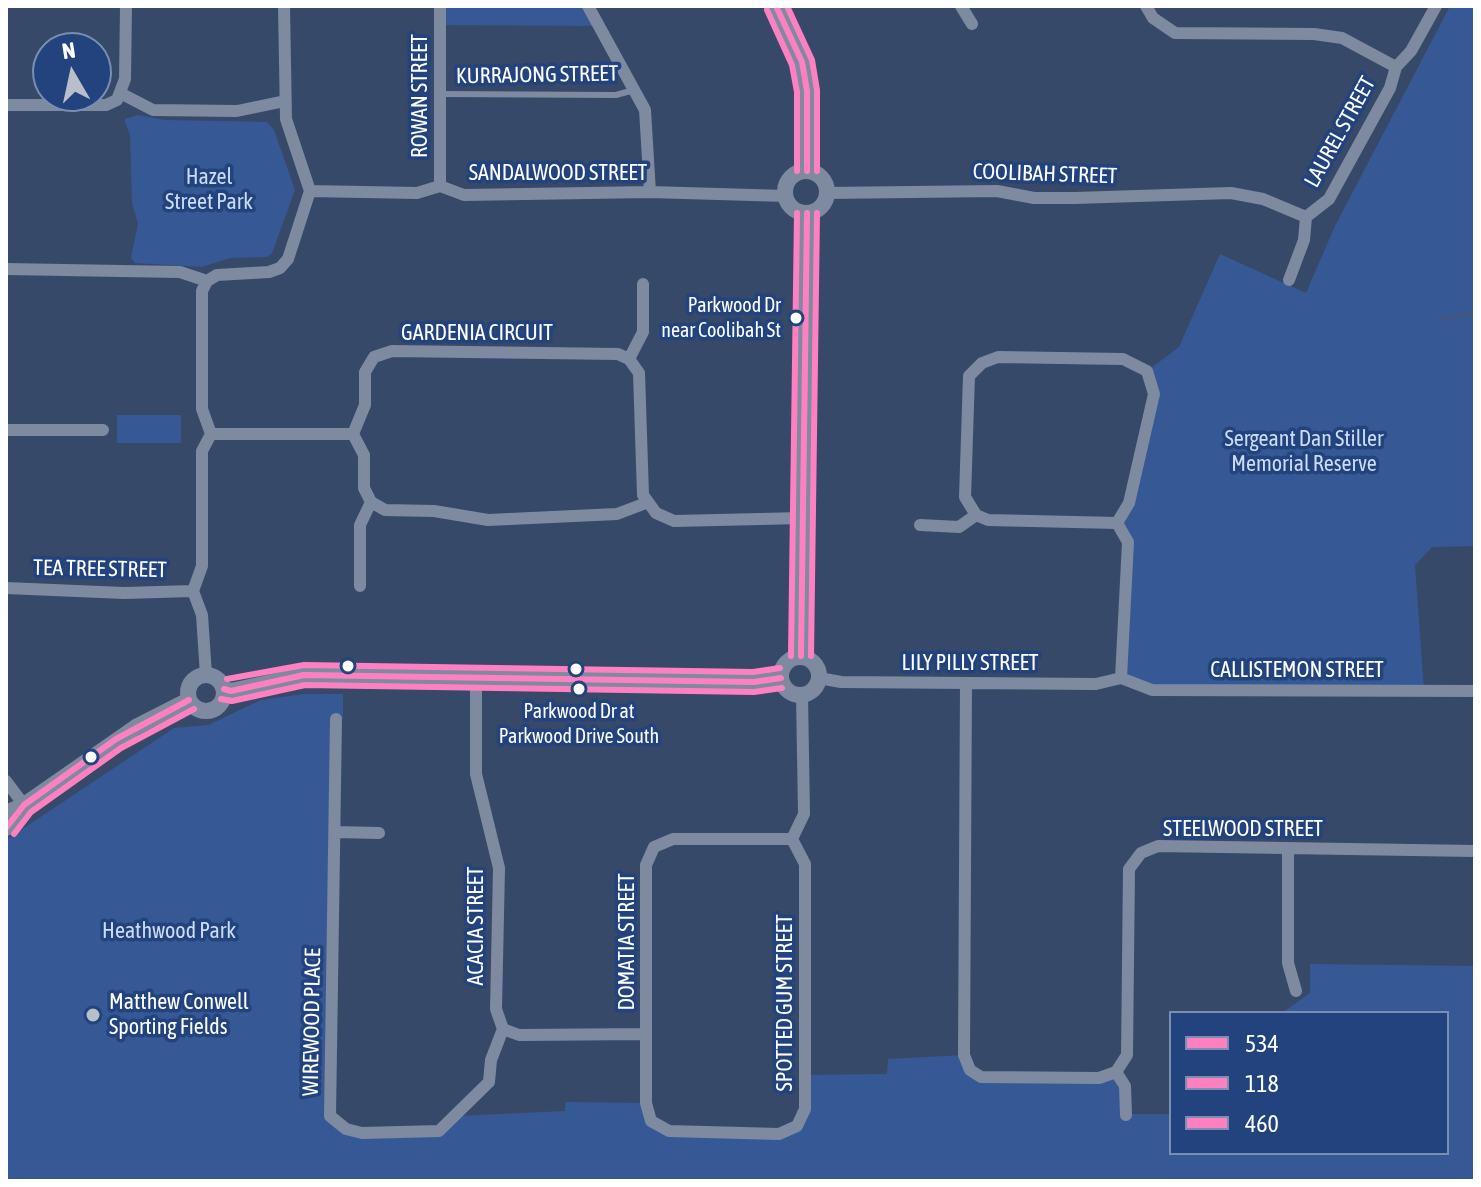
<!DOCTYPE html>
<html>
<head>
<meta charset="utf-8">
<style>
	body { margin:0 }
	#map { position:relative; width:1481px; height:1187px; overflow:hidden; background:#374969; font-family:"Asap Condensed",sans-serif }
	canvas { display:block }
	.frame { position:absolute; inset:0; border:8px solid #fff; pointer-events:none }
	.legend { position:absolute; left:1169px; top:1011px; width:280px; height:144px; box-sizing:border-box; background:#22437e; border:2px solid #7a8eb2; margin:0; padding:10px 14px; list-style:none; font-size:24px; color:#fff }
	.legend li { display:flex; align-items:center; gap:16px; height:40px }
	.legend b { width:40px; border:2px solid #7a8eb2 }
	.north { position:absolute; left:32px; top:32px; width:80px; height:80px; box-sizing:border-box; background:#22437e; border:2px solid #7a8eb2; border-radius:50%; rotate:351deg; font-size:22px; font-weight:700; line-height:32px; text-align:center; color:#fff }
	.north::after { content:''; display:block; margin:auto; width:28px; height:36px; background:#b9bfca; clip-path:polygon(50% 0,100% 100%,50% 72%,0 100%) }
</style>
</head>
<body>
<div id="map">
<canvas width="1481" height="1187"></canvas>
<div class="frame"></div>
<ul class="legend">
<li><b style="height:10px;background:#ff80c0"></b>534</li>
<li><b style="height:10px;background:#ff80c0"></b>118</li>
<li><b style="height:10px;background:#ff80c0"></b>460</li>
</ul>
<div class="north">N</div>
</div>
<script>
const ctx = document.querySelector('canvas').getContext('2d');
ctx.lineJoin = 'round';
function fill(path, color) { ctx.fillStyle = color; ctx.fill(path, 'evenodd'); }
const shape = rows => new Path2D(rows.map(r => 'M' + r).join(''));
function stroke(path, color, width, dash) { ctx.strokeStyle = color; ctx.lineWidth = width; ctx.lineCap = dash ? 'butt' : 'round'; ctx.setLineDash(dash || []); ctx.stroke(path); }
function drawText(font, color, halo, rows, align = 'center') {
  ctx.font = font + ' "Asap Condensed",sans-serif'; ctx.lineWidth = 7; ctx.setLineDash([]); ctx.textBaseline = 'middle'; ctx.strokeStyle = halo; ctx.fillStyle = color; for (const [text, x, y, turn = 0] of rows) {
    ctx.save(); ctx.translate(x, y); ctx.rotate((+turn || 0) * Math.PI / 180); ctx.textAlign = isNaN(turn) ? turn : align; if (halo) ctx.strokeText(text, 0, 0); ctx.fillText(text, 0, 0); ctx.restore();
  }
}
fill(shape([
	[440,6,588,6,599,26,440,25],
	[1450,6,1475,6,1475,546,1432,547,1415,565,1424,690,1152,690,1121,678,1128,542,1117,523,1129,503,1154,394,1147,371,1179,347,1220,254,1306,293,1335,226],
	[138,115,165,120,267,122,274,130,295,190,272,253,267,257,230,258,202,267,135,263,131,258,138,224,132,203,130,135,125,122,125,119],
	[117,415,181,415,181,443,117,443],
	[304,694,343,694,343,719,337,719,330,1116,346,1129,439,1131,458,1116,565,1111,566,1102,646,1103,651,1121,669,1131,779,1134,797,1126,805,1075,887,1074,888,1059,964,1055,981,1077,1116,1072,1126,1114,1171,1114,1171,1153,1447,1153,1447,1013,1282,1013,1310,993,1310,964,1475,966,1475,1181,6,1181,6,840,174,728,208,725,261,700]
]), '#365995');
stroke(shape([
	[1442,318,1475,313]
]), '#3f5781', 4);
stroke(shape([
	[441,94,616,95,634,90]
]), '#7d8aa0', 6);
stroke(shape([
	[284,6,286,119,310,191],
	[588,6,645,110,650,192],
	[961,6,972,24],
	[1146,6,1153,18,1175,33,1314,34,1342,38,1396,67],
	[122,94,153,110,237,111,285,101],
	[6,105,106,105,117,100,125,79,126,6],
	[440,186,440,6],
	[310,191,417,193,440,186,464,195,650,192,786,196],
	[826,193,997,191,1034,198,1075,198,1231,193,1263,199,1306,217],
	[6,269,180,272,207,281,217,275,269,272,280,268,288,259,310,191],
	[1289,280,1304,240,1306,217,1329,199,1390,88,1396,67,1411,51,1436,6],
	[629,359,643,332,643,284],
	[6,430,103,430],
	[211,434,353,434],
	[646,503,617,514,488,520,434,511,385,510,371,502,364,488,364,455,353,434,365,405,365,372,374,357,392,351,618,354,629,359,639,373,643,495,656,513,674,521,803,518],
	[1117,523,988,520,976,515,965,497,969,376,982,363,998,357,1123,359,1147,371,1154,394,1129,503,1117,523,1128,542,1121,678],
	[920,525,959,527,976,515],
	[360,586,360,525,371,502],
	[6,588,124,593,193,591],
	[206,675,202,615,193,591,202,566,202,451,211,434,202,409,202,291,207,281],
	[819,678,841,682,1096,684,1121,678],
	[1121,678,1152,690,1475,691],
	[476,679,476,774,499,868,496,1009,503,1029,519,1035,646,1034],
	[966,683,964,1055,970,1070,981,1077,1099,1078,1116,1072,1127,1055,1129,869,1141,853,1158,846,1475,851],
	[336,719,330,1116,346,1129,362,1133,439,1131,489,1082,491,1060,503,1029],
	[6,781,24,805],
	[335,832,379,833],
	[792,839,673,839,654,847,646,865,646,1103,651,1121,669,1131,779,1134,797,1126,805,1109,805,864,792,839,804,814,802,695],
	[1288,849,1288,963,1296,991],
	[1116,1072,1125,1086,1126,1115]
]), '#7d8aa0', 12);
stroke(shape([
	[776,6,802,62,807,91,807,171],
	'785 192a21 21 0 1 1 42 0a21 21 0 1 1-42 0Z',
	[801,656,807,213],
	'781 676a19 19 0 1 1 38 0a19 19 0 1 1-38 0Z',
	'188 693a18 18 0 1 1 36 0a18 18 0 1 1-36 0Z',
	[224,689,231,691,304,675,754,682,781,678],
	[6,813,24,805,136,727,189,700],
	[6,828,24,805]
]), '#7d8aa0', 16);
stroke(shape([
	[776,6,802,62,807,91,807,171],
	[801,656,807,213],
	[224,689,231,691,304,675,754,682,781,678],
	[6,828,24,805,116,739,189,700]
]), '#ff80c0', 6);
stroke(shape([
	[767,10,792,65,797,92,797,171],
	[811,656,817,213],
	[221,699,232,701,305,685,754,692,782,688],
	[14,834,31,812,121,748,194,709]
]), '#ff80c0', 6);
stroke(shape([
	[787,6,812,60,817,90,817,171],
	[791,656,797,213],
	[227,679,304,665,753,672,780,668]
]), '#ff80c0', 6);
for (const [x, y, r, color] of [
	[796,318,7,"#fff"],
	[348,666,7,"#fff"],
	[576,669,7,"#fff"],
	[579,689,7,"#fff"],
	[91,757,7,"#fff"],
	[93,1015,8,"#b9bfca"]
]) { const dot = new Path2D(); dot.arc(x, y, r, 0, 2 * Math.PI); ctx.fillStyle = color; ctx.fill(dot); stroke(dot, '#22437e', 3); }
drawText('20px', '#fff', '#22437e', [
	["Parkwood Dr",781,306],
	["near Coolibah St",781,331],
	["Parkwood Dr at",579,712,"center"],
	["Parkwood Drive South",579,737,"center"]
], 'right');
drawText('22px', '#fff', '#22437e', [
	["KURRAJONG STREET",537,75,-1],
	["ROWAN STREET",420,96,-90],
	["LAUREL STREET",1340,132,-61],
	["SANDALWOOD STREET",558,173],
	["COOLIBAH STREET",1045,174,2],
	["GARDENIA CIRCUIT",477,333],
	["TEA TREE STREET",100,569,1],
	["LILY PILLY STREET",970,663],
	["CALLISTEMON STREET",1297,670],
	["STEELWOOD STREET",1243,829],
	["ACACIA STREET",476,926,-90],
	["DOMATIA STREET",627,942,-90],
	["SPOTTED GUM STREET",785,1003,-90],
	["WIREWOOD PLACE",312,1022,-89]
]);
drawText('22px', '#cbdbf5', '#22437e', [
	["Hazel",209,177],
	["Street Park",209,202],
	["Sergeant Dan Stiller",1304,439],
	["Memorial Reserve",1304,464],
	["Heathwood Park",169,931]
]);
drawText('22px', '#fff', '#22437e', [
	["Matthew Conwell",109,1002],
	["Sporting Fields",109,1027]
], 'left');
</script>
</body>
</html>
